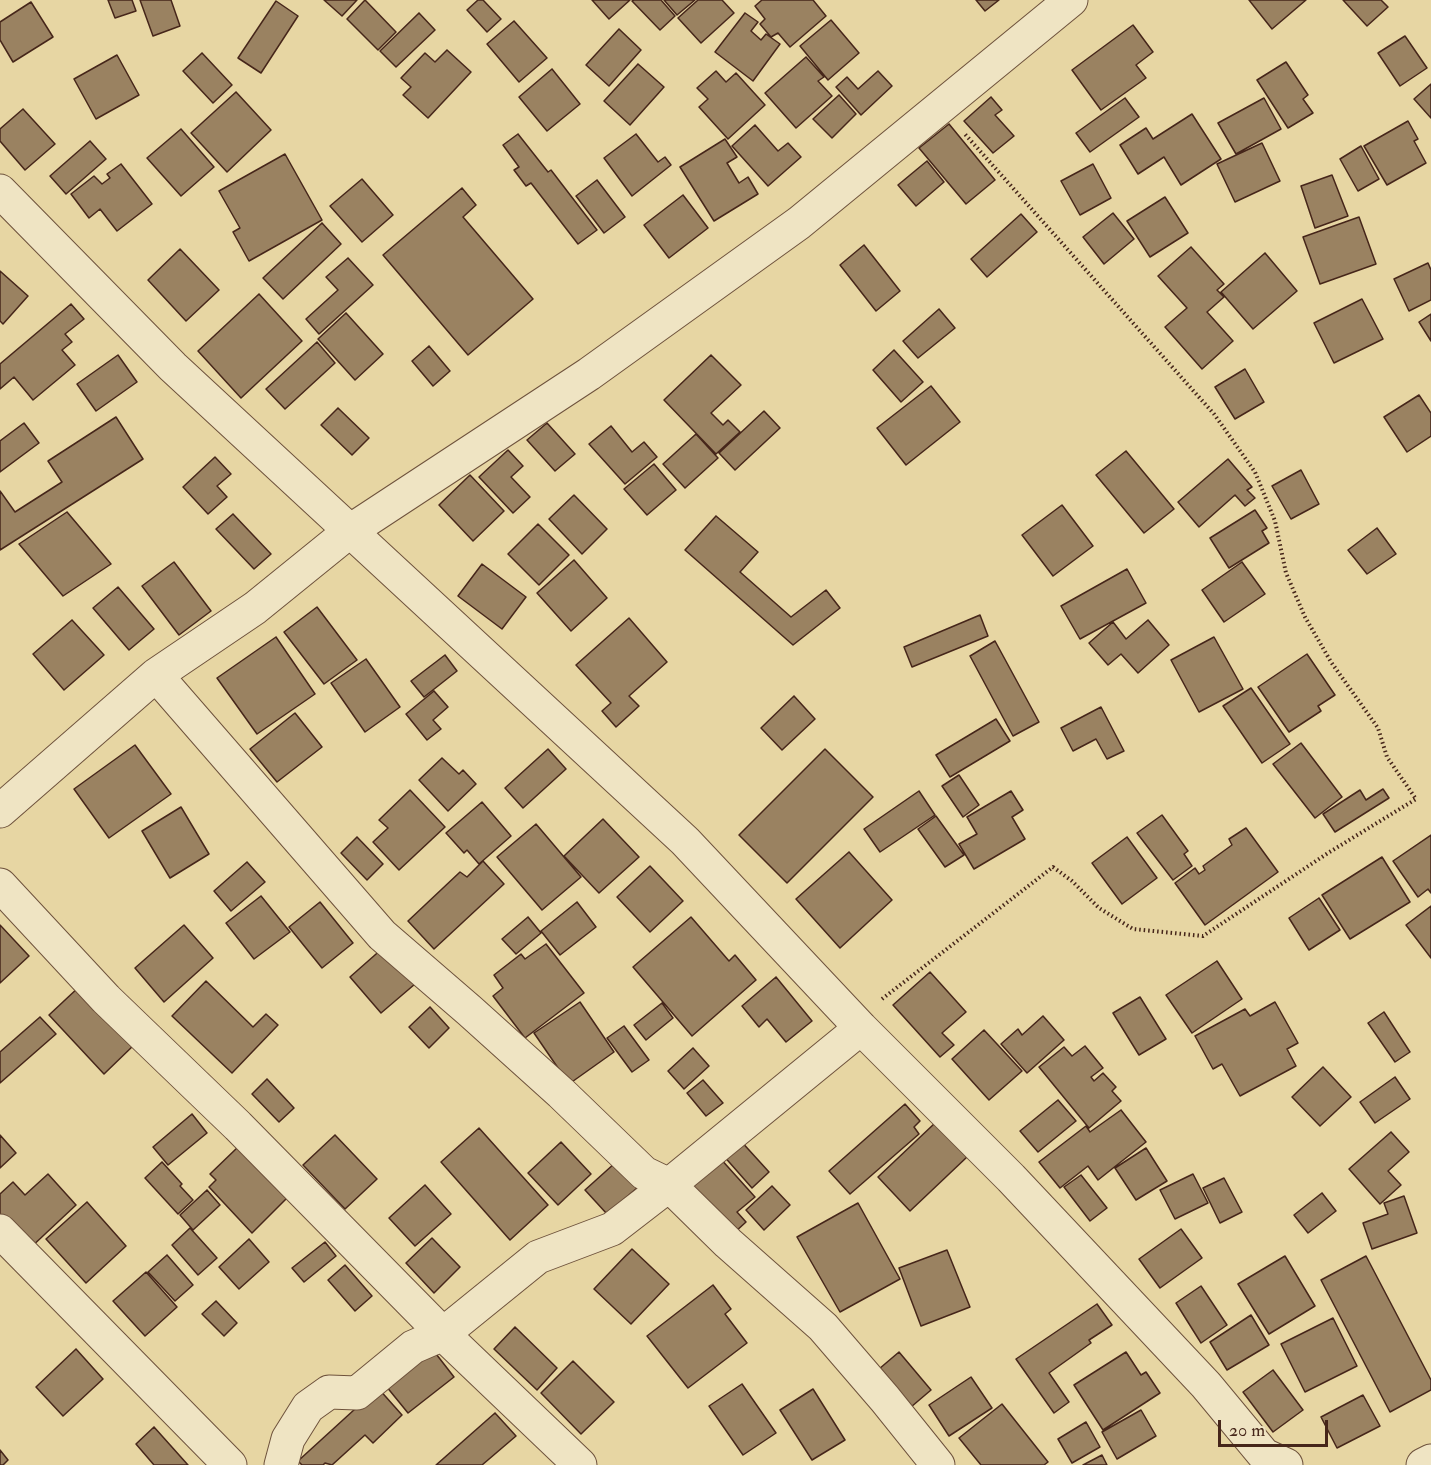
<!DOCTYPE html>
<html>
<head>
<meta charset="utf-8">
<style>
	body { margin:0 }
	#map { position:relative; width:1431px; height:1465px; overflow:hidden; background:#e7d6a3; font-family:"IM FELL Double Pica",serif }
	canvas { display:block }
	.scale { position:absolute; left:1218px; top:1420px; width:110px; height:27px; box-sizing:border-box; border:3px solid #46261a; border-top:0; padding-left:8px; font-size:18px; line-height:21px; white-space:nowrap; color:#46261a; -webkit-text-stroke:4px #efe4c3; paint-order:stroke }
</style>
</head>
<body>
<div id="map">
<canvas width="1431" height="1465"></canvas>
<div class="scale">20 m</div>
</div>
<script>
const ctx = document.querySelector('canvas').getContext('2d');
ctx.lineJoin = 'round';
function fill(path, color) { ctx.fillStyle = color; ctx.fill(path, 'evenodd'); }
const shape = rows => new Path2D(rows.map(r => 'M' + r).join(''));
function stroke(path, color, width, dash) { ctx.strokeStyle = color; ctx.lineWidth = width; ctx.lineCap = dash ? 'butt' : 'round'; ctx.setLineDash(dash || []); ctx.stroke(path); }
const building = shape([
	[108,0,132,0,136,11,115,18,108,0],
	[140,0,171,0,180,26,153,36,140,0],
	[324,0,357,0,342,16,324,0],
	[365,0,396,32,378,50,347,19,365,0],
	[478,0,483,0,501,19,487,32,467,10,478,0],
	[592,0,630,0,609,19,592,0],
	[634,0,661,0,675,16,660,30,632,1,634,0],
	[664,0,695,0,677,15,664,0],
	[698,0,722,0,734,13,701,43,678,18,698,0],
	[762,0,813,0,826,16,790,47,778,33,771,37,760,24,765,19,755,6,762,0],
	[976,0,999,0,985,11,976,0],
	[1249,0,1306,0,1272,29,1249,0],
	[1343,0,1381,0,1388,7,1367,26,1343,0],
	[276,1,298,16,261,73,238,58,276,1],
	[31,2,53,37,13,62,0,40,0,22,31,2],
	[419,13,435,30,396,67,380,51,419,13],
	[745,13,758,22,751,31,761,40,766,34,780,44,753,81,715,52,745,13],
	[831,20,859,53,828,80,800,46,831,20],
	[514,21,547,58,519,82,487,44,514,21],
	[1133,25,1153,52,1136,65,1146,78,1101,110,1072,70,1133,25],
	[619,29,641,50,609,86,586,65,619,29],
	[1405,36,1427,68,1400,86,1378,53,1405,36],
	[447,50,471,72,428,118,403,95,411,87,401,78,425,53,435,62,447,50],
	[202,53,232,85,213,103,183,71,202,53],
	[117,55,139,95,96,119,74,79,117,55],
	[806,57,824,77,818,81,832,96,796,128,765,93,806,57],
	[1286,62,1308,95,1303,99,1313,113,1288,128,1257,80,1286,62],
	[638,64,664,87,630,125,604,101,638,64],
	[552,69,580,104,547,131,519,97,552,69],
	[716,71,726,82,736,73,765,105,728,139,699,107,708,99,697,88,716,71],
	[878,71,892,86,861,115,836,87,847,77,858,89,878,71],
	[1431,84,1431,118,1414,99,1431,84],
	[236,92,271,130,227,172,191,133,236,92],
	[839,95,856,114,832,138,813,119,839,95],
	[991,97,1002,110,995,115,1014,136,993,153,964,121,991,97],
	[1125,98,1139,117,1090,152,1076,133,1125,98],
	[1264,98,1281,129,1236,154,1218,123,1264,98],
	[23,109,55,144,25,170,0,141,0,129,23,109],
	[1192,114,1221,159,1181,185,1164,157,1138,174,1120,145,1146,128,1153,139,1192,114],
	[1408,121,1418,139,1414,141,1426,163,1387,185,1364,146,1408,121],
	[949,124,995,180,966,204,919,148,949,124],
	[755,125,778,151,788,143,801,157,768,186,732,146,755,125],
	[181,129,214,167,181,196,147,158,181,129],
	[518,134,548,172,551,170,597,230,578,244,531,183,526,186,514,170,519,167,503,145,518,134],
	[636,134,658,162,665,157,671,165,632,196,604,158,636,134],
	[725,139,737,157,727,163,739,183,748,177,758,194,714,221,680,167,725,139],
	[90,141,106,159,66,194,50,176,90,141],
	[1262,143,1280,181,1235,202,1217,164,1262,143],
	[1361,146,1379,179,1358,191,1340,159,1361,146],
	[285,154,322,220,249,261,233,232,240,228,219,191,285,154],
	[927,161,944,182,916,206,898,185,927,161],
	[121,164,152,204,117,231,100,209,89,218,71,194,94,176,102,184,110,178,107,174,121,164],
	[1093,164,1111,198,1080,215,1061,181,1093,164],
	[1332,175,1348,216,1315,228,1301,186,1332,175],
	[362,179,393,215,362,242,330,206,362,179],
	[597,180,625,217,604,233,576,196,597,180],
	[462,188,476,205,463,217,533,299,468,355,383,255,462,188],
	[683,195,708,228,669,258,644,225,683,195],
	[1165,197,1188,233,1150,257,1127,221,1165,197],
	[1113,213,1134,239,1104,264,1083,237,1113,213],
	[1021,214,1037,232,987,277,971,259,1021,214],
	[1359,217,1376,264,1320,284,1303,237,1359,217],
	[322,223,341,244,283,299,263,278,322,223],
	[864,245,900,291,876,311,840,265,864,245],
	[1191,247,1224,284,1217,290,1224,297,1207,312,1233,341,1202,369,1165,327,1187,308,1158,276,1191,247],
	[180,249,219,290,186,321,148,280,180,249],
	[1265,253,1297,291,1253,329,1221,292,1265,253],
	[348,258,373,285,319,334,306,319,338,290,326,277,348,258],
	[1428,263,1431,270,1431,300,1409,311,1394,279,1428,263],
	[0,271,28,296,3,324,0,321,0,271],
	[259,294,302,341,241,398,198,351,259,294],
	[1362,299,1383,339,1334,363,1314,323,1362,299],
	[71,304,84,319,65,334,72,342,62,350,75,365,33,400,14,377,0,389,0,364,71,304],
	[939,309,955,328,918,358,903,341,939,309],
	[346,313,383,354,355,380,318,339,346,313],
	[1431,314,1431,341,1419,322,1431,314],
	[317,342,335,363,285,409,266,389,317,342],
	[429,346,450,371,433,386,412,361,429,346],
	[894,350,923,382,901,402,873,370,894,350],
	[118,355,137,382,96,411,77,384,118,355],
	[711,355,741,385,711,413,723,425,728,420,740,432,716,454,664,400,711,355],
	[1245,369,1264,402,1235,419,1215,387,1245,369],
	[931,386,960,422,906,465,877,428,931,386],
	[1419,395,1431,413,1431,436,1407,452,1384,417,1419,395],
	[338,408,369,438,352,455,321,425,338,408],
	[764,411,780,428,735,470,719,453,764,411],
	[116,417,143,459,0,550,0,491,15,512,62,482,48,461,116,417],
	[24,423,39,443,0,472,0,441,24,423],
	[547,423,575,454,555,471,527,440,547,423],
	[611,426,632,452,644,442,657,457,625,484,589,444,611,426],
	[696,434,718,458,685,488,663,464,696,434],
	[508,450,523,466,511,477,530,497,513,513,479,477,508,450],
	[1126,451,1174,509,1144,533,1096,475,1126,451],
	[215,457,231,474,217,486,227,497,208,514,183,487,215,457],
	[1228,459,1252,487,1247,490,1255,498,1245,506,1235,495,1199,527,1178,502,1228,459],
	[654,464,676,490,647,515,624,489,654,464],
	[1301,470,1319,504,1291,519,1272,486,1301,470],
	[470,475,504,511,473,541,439,505,470,475],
	[574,495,607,529,582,554,549,519,574,495],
	[1062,505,1093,546,1053,576,1022,535,1062,505],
	[1255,510,1267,528,1262,531,1269,543,1229,568,1210,538,1255,510],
	[67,512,111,564,63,596,19,544,67,512],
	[233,514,271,554,254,569,216,529,233,514],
	[716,516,758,552,740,572,791,617,826,590,840,608,793,645,685,550,716,516],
	[538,524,569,555,539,585,508,554,538,524],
	[1377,528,1396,554,1367,574,1348,550,1377,528],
	[574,560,607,598,571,631,537,593,574,560],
	[174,562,211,611,179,635,142,586,174,562],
	[1242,562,1265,594,1224,622,1202,590,1242,562],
	[482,564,526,597,502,629,458,596,482,564],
	[1127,569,1146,603,1080,639,1061,606,1127,569],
	[118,587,154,629,129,650,93,608,118,587],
	[317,607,357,660,324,684,284,632,317,607],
	[980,615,988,636,912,667,904,647,980,615],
	[629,618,667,662,629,696,639,706,616,727,602,711,611,703,576,665,629,618],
	[72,620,104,655,64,690,33,654,72,620],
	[1148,620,1169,645,1138,673,1121,654,1108,665,1089,643,1113,622,1126,639,1148,620],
	[276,637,315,694,257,734,217,678,276,637],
	[1214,637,1243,689,1199,712,1171,660,1214,637],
	[995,641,1039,722,1013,736,970,656,995,641],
	[1307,654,1335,695,1318,706,1321,711,1289,732,1258,687,1307,654],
	[445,655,457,671,424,697,411,681,445,655],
	[366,659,400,707,365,732,331,683,366,659],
	[1251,688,1290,744,1262,763,1223,706,1251,688],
	[434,691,448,707,433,720,441,729,427,740,406,714,434,691],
	[794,696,815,719,782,750,761,728,794,696],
	[1101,707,1124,751,1107,759,1096,739,1073,751,1061,728,1101,707],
	[295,713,322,747,277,782,250,749,295,713],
	[996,719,1010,741,950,777,936,755,996,719],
	[1301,743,1342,797,1315,818,1273,764,1301,743],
	[135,745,171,794,109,838,74,789,135,745],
	[548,749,566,769,523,808,505,788,548,749],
	[825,749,873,797,787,883,739,835,825,749],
	[442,758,459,774,463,770,476,784,448,811,419,780,442,758],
	[959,775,979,805,963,817,942,786,959,775],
	[1383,789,1389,798,1335,832,1323,814,1360,790,1366,800,1383,789],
	[410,790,445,827,399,870,373,842,388,828,379,820,410,790],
	[919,791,935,815,880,852,864,829,919,791],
	[1011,791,1023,810,1012,817,1025,839,974,869,959,844,977,834,967,817,1011,791],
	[482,802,511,836,479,864,467,850,464,853,446,833,482,802],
	[181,807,209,854,170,878,142,831,181,807],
	[1162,815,1188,851,1184,854,1192,866,1173,880,1137,833,1162,815],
	[936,816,964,855,945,867,918,829,936,816],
	[603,819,639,857,599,893,564,856,603,819],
	[536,824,581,877,542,910,497,857,536,824],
	[1246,828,1278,872,1205,925,1175,883,1195,868,1199,874,1205,870,1203,866,1232,845,1229,839,1246,828],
	[1431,835,1431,893,1428,889,1418,897,1393,861,1431,835],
	[357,837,383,864,367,880,341,853,357,837],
	[1127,837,1157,878,1122,904,1092,863,1127,837],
	[849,852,892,900,840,948,796,899,849,852],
	[1382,857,1410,902,1350,939,1322,895,1382,857],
	[483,861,504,884,434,949,408,921,460,872,467,877,483,861],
	[247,862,265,882,231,911,214,891,247,862],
	[650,866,683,901,650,932,617,897,650,866],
	[261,896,290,932,254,959,226,923,261,896],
	[1319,898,1340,930,1309,950,1289,918,1319,898],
	[320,902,353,943,322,968,289,927,320,902],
	[577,902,596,927,560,955,541,931,577,902],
	[1431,906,1431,958,1406,925,1431,906],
	[528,917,541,933,516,954,502,939,528,917],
	[691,917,729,961,735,955,756,980,692,1036,633,967,691,917],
	[0,925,29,956,0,983,0,925],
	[184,925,213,958,164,1002,135,968,184,925],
	[546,944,584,993,525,1038,493,996,503,988,494,975,521,954,525,959,546,944],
	[384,947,415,984,381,1013,350,977,384,947],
	[1217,961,1242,999,1192,1033,1166,995,1217,961],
	[930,972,966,1012,942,1033,954,1045,940,1057,893,1005,930,972],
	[776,977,812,1021,786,1042,767,1019,759,1027,742,1006,776,977],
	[206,981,253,1027,266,1014,278,1025,232,1073,172,1016,206,981],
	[80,986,135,1044,104,1074,49,1015,80,986],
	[1140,997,1166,1039,1139,1055,1113,1013,1140,997],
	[580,1002,614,1052,569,1084,534,1033,580,1002],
	[1275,1002,1298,1043,1287,1049,1296,1066,1240,1096,1222,1064,1213,1069,1195,1036,1245,1009,1250,1016,1275,1002],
	[662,1003,673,1018,646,1040,634,1025,662,1003],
	[430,1007,449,1028,429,1048,409,1027,430,1007],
	[1384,1012,1410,1052,1395,1062,1368,1023,1384,1012],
	[1043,1016,1064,1040,1027,1073,1001,1044,1018,1029,1022,1035,1043,1016],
	[40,1017,56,1034,0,1083,0,1052,40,1017],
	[624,1026,649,1060,632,1072,607,1038,624,1026],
	[984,1030,1022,1071,989,1100,952,1059,984,1030],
	[1085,1046,1103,1068,1091,1077,1094,1081,1103,1073,1116,1087,1112,1091,1121,1101,1089,1128,1039,1067,1064,1047,1072,1056,1085,1046],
	[693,1048,709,1066,684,1089,668,1071,693,1048],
	[1323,1067,1351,1097,1320,1126,1292,1097,1323,1067],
	[1395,1077,1410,1099,1375,1123,1360,1102,1395,1077],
	[267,1079,294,1108,279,1122,252,1094,267,1079],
	[703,1080,723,1103,706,1116,687,1093,703,1080],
	[1058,1100,1076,1121,1038,1152,1020,1131,1058,1100],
	[905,1104,920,1121,914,1127,919,1134,850,1194,829,1171,905,1104],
	[1121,1110,1146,1142,1098,1180,1088,1166,1060,1188,1039,1162,1086,1126,1090,1132,1121,1110],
	[192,1114,207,1133,168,1165,153,1147,192,1114],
	[935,1123,967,1157,910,1211,878,1177,935,1123],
	[479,1128,548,1205,510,1240,441,1162,479,1128],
	[1391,1132,1409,1152,1388,1171,1401,1185,1380,1204,1349,1169,1391,1132],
	[0,1135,16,1153,0,1168,0,1135],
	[335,1135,377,1179,345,1209,303,1165,335,1135],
	[739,1139,769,1172,752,1188,722,1154,739,1139],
	[561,1142,591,1174,558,1205,528,1173,561,1142],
	[238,1147,287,1198,252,1233,209,1187,216,1180,210,1174,238,1147],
	[1146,1148,1167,1181,1136,1200,1115,1168,1146,1148],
	[719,1157,755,1197,737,1212,746,1222,734,1233,689,1183,719,1157],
	[162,1162,182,1184,180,1186,193,1200,178,1214,145,1178,162,1162],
	[615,1163,637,1188,607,1214,585,1190,615,1163],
	[48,1174,76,1205,28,1250,0,1220,0,1194,13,1182,25,1195,48,1174],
	[1193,1174,1208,1203,1175,1219,1160,1190,1193,1174],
	[1081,1175,1107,1208,1090,1221,1064,1187,1081,1175],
	[1224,1178,1242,1212,1220,1223,1203,1188,1224,1178],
	[425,1185,451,1214,415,1246,389,1218,425,1185],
	[772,1186,790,1205,764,1230,746,1210,772,1186],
	[207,1190,220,1205,193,1230,180,1215,207,1190],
	[1322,1193,1336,1211,1308,1233,1294,1215,1322,1193],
	[1404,1196,1417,1233,1372,1249,1363,1223,1388,1214,1384,1203,1404,1196],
	[87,1202,126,1246,86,1283,46,1239,87,1202],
	[858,1203,900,1279,840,1312,797,1237,858,1203],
	[190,1228,217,1258,198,1275,172,1245,190,1228],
	[1181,1229,1202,1258,1160,1288,1139,1259,1181,1229],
	[432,1238,460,1267,434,1293,406,1263,432,1238],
	[249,1239,269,1262,239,1289,219,1267,249,1239],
	[325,1242,336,1256,304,1282,292,1268,325,1242],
	[632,1249,669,1284,631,1324,594,1289,632,1249],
	[947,1250,970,1307,921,1326,899,1268,947,1250],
	[167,1255,193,1285,175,1301,148,1272,167,1255],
	[1285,1256,1315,1306,1269,1334,1238,1284,1285,1256],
	[1366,1256,1431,1380,1431,1390,1390,1412,1321,1280,1366,1256],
	[345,1265,372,1296,355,1311,328,1280,345,1265],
	[146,1272,177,1307,145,1336,113,1301,146,1272],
	[713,1285,731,1309,725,1314,747,1343,688,1388,647,1336,713,1285],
	[1201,1286,1227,1325,1201,1343,1176,1303,1201,1286],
	[216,1301,237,1323,224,1336,202,1314,216,1301],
	[1097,1304,1112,1325,1089,1340,1091,1343,1049,1373,1069,1402,1054,1413,1016,1359,1097,1304],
	[1251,1315,1269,1345,1227,1370,1210,1342,1251,1315],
	[1333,1318,1357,1366,1305,1392,1281,1344,1333,1318],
	[515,1327,557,1368,537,1390,494,1349,515,1327],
	[76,1349,103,1379,63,1416,36,1387,76,1349],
	[433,1350,454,1377,408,1413,386,1386,433,1350],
	[899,1352,931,1390,911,1407,879,1369,899,1352],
	[1126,1352,1141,1375,1146,1372,1160,1393,1103,1430,1074,1385,1126,1352],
	[573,1361,614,1402,581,1434,541,1393,573,1361],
	[1273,1370,1303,1410,1273,1432,1243,1392,1273,1370],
	[971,1377,992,1408,949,1436,929,1405,971,1377],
	[742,1384,776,1433,743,1455,709,1406,742,1384],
	[378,1388,402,1415,373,1443,365,1435,332,1465,325,1463,323,1465,302,1465,298,1461,378,1388],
	[813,1389,845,1440,812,1460,780,1410,813,1389],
	[1363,1395,1380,1426,1337,1448,1321,1417,1363,1395],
	[1002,1404,1048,1462,1044,1465,981,1465,959,1438,1002,1404],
	[1141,1410,1156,1436,1117,1459,1102,1432,1141,1410],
	[495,1413,516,1436,482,1465,436,1465,495,1413],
	[1086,1422,1100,1447,1072,1463,1058,1439,1086,1422],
	[154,1427,188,1465,154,1465,136,1444,154,1427],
	[0,1450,8,1460,3,1465,0,1465,0,1450],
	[1102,1455,1107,1465,1083,1465,1102,1455]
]);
fill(building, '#9a8261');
stroke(building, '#46261a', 1.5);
const minor = shape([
	[0,191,173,367,685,841,861,1028,1011,1178,1206,1385,1264,1455,1286,1465],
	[156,675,382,935,470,1011,561,1093,644,1173,669,1185,728,1243,823,1327,885,1399,938,1465],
	[0,811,156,675,255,608,350,531,589,374,799,223,1071,0],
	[0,885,106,999,238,1126,443,1334,580,1465],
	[0,1231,230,1465],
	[281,1465,288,1439,308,1407,329,1392,357,1393,413,1347,443,1334,538,1257,612,1229,669,1185,861,1028],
	[1423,1465,1431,1461]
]);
stroke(minor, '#6e523c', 35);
stroke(shape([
	[882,999,1053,867,1072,881,1099,908,1133,929,1203,936,1328,853,1416,799,1387,757,1378,728,1331,662,1305,617,1286,573,1275,521,1255,472,1214,414,964,133]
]), '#46261a', 4, [1.5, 3]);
stroke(minor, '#efe4c3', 33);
</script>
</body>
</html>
